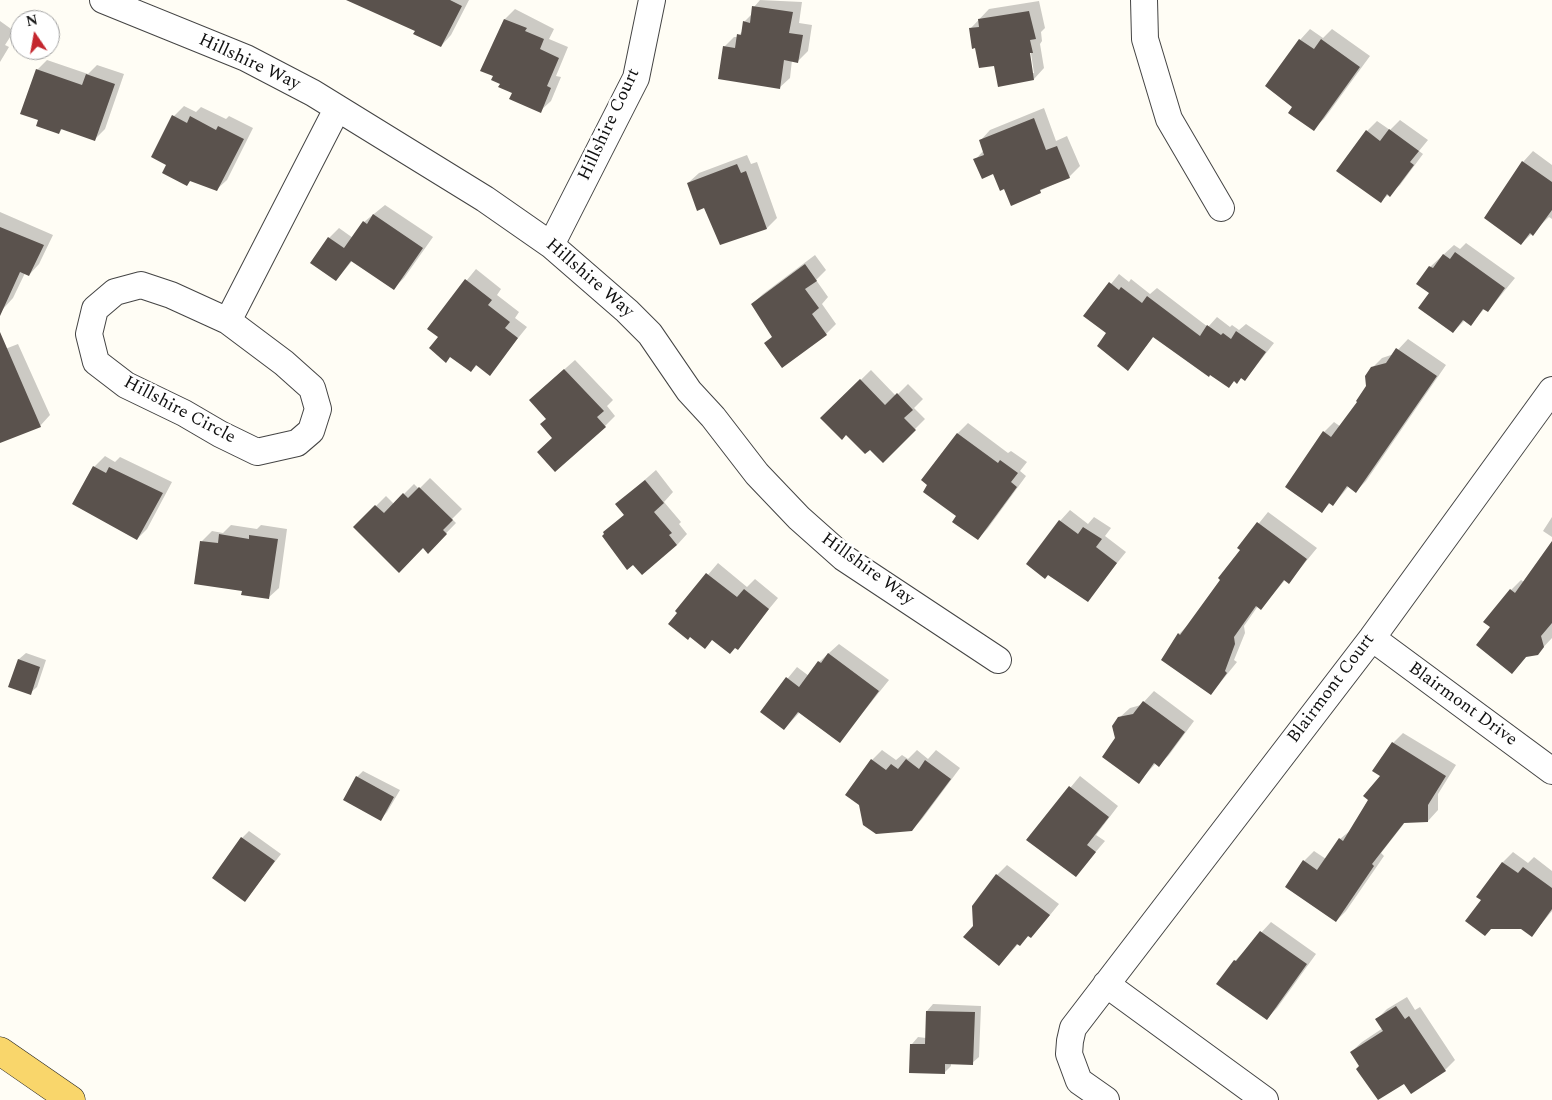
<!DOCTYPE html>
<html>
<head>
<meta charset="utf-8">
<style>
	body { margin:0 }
	#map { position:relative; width:1552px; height:1100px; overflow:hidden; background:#fffdf5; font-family:Spectral,serif }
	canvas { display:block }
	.north { position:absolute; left:10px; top:10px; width:50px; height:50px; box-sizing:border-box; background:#fff; border:1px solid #a0a0a0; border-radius:50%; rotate:348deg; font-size:14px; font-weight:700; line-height:20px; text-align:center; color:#111 }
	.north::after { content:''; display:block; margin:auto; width:18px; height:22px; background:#c4262e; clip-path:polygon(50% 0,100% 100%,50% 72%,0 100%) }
</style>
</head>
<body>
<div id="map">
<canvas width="1552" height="1100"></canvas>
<div class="north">N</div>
</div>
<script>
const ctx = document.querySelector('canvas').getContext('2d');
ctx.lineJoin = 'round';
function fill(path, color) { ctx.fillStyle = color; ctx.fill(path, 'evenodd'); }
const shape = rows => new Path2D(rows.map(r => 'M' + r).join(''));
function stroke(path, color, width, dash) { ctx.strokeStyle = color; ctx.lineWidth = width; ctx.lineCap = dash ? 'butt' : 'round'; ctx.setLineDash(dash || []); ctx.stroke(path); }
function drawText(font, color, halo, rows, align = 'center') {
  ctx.font = font + ' Spectral,serif'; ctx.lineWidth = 5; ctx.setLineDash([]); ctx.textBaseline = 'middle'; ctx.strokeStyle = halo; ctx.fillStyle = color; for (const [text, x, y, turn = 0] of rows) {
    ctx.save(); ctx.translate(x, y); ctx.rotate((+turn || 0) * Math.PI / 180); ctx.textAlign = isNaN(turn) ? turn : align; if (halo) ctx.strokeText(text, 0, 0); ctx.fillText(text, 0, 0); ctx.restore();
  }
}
fill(shape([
	[376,0,469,0,451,35,441,46],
	[760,0,802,2,799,23,812,25,808,51,798,61,792,60,790,78,779,88,724,47,734,37,738,37,743,30,744,22,752,14,754,7],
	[1039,1,1045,28,1041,32,1042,41,1040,44,1044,68,1034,79,999,86,995,64,970,29,989,9],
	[1028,47,1030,47,1034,73,1032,73],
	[515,9,554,29,549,39,568,47,556,76,561,77,551,101,540,111,513,92,505,19],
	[0,21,14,31,5,45,9,47,0,62],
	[1310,29,1323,38,1332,29,1370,56,1324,119,1313,129,1294,107,1267,86,1300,40],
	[47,60,88,74,97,65,124,74,105,129,95,139,63,128,59,133,37,70],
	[184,106,196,112,201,107,226,119,229,116,253,128,227,180,216,190,191,180,187,184,168,164,174,116],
	[1044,108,1056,141,1067,136,1080,166,1069,177,1012,204,1005,187,994,173,975,160,984,150,980,141,990,130],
	[1400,120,1428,140,1419,151,1423,154,1400,185,1381,201,1367,131,1377,121,1390,130],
	[1533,151,1552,165,1552,219,1549,217,1521,244,1486,218,1523,162],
	[747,155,751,164,757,162,777,218,767,228,721,244,705,207,688,183,699,173],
	[385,205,433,237,404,278,394,288,352,261,336,280,329,238,339,228,353,238,364,222],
	[0,212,53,235,39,264,29,275,25,273,13,298,3,309,0,307],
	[1466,243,1515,278,1488,311,1485,308,1471,324,1465,320,1453,332,1431,292,1430,267,1454,245,1460,249],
	[815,255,826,270,816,280,828,297,822,304,836,324,826,334,766,343,773,336,752,304,763,294],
	[476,269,501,289,497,295,519,312,515,318,527,327,489,374,477,365,471,371,440,337,428,328],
	[1119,274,1129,282,1131,279,1150,294,1157,288,1208,327,1217,317,1230,327,1232,325,1239,330,1246,324,1274,343,1245,380,1242,377,1237,382,1235,380,1229,386,1154,336,1128,369,1108,333,1085,316],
	[1408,339,1446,365,1366,481,1356,491,1349,486,1333,505,1330,503,1322,511,1324,432,1334,422,1341,427,1359,402,1367,386,1372,368,1382,358,1394,354],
	[18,344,50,415,40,426,0,442,0,351],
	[575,360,613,400,607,406,615,416,605,426,553,437,541,390],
	[871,370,896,396,908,384,923,399,914,408,925,419,883,461,870,448,822,418],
	[968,423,1008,453,1011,451,1027,462,1020,471,1026,476,988,528,978,539,957,516,958,433],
	[105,456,115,462,120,457,172,482,147,529,137,539,74,504,94,467],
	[656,470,673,492,664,502,681,522,679,524,687,534,677,545,605,533,625,514,617,504],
	[430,478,462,509,452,519,456,523,428,552,423,547,355,527,386,496,394,504,414,484,419,489],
	[1070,510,1088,524,1094,517,1111,528,1105,536,1126,552,1087,600,1060,521],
	[1268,512,1317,548,1289,582,1285,580,1261,608,1258,606,1244,626,1245,633,1234,660,1237,662,1211,694,1179,634,1189,624,1242,549,1239,548],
	[1552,517,1552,537,1543,531],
	[231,525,257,529,261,525,287,529,279,588,268,598,243,590,202,541,212,531,223,533],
	[1552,543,1552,638,1537,654,1528,655,1512,673,1492,627,1511,590,1521,580,1524,582],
	[718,563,747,587,755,579,778,598,737,648,677,611],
	[839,644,889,680,840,741,800,712,784,729,761,711,797,667,809,676,819,662],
	[26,653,46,660,37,687,30,693,10,686,19,659],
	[1154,691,1194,721,1169,755,1159,765,1156,763,1139,782,1116,738,1119,718,1130,708,1141,705],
	[1403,733,1456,765,1438,794,1438,810,1428,821,1406,821,1381,853,1384,856,1346,911,1336,921,1304,861,1314,851,1326,859,1340,839,1351,830,1382,776,1393,743],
	[882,750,896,760,902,755,908,759,917,750,928,759,936,750,960,768,922,819,912,830,872,760],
	[363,771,400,790,387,812,381,819,357,777],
	[1080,776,1118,806,1096,835,1105,841,1076,875,1028,839],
	[249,831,281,854,245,900,242,838],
	[1513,852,1528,863,1534,857,1552,871,1552,911,1532,935,1482,899,1503,862],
	[1007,865,1059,904,1041,926,1031,936,1029,935,1020,944,1019,943,999,965,974,926,997,875],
	[1271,922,1316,954,1277,1008,1267,1018,1235,961],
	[1407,997,1415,1010,1420,1007,1455,1060,1445,1070,1404,1082,1351,1052,1362,1042,1383,1028,1377,1019,1387,1009],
	[933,1004,981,1006,979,1057,972,1063,951,1063,951,1066,944,1073,912,1044,918,1037,926,1038,927,1011]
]), '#0003');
fill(shape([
	[346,0,450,0,462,6,441,47,413,34,415,31],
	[752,6,793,12,789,33,803,35,798,63,784,60,780,89,718,79,723,46,735,48,737,34,741,35,743,21,750,23],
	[1029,11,1036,39,1030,40,1033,53,1030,53,1034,80,998,87,994,66,979,68,975,48,972,49,969,28,979,27,978,19],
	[504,19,527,28,525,31,544,39,540,49,559,58,547,86,551,88,541,113,509,99,512,93,498,87,500,84,491,80,493,76,480,71],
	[1299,39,1314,49,1321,39,1360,67,1314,131,1288,113,1292,107,1265,86],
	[36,69,82,85,86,74,115,84,95,141,61,129,59,134,36,126,38,120,20,114],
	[172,115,187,123,190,116,216,130,218,126,244,139,217,191,190,181,187,186,162,173,166,165,151,157],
	[1034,118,1046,150,1057,146,1070,178,1040,190,1041,193,1011,206,1004,189,1000,191,993,174,982,179,973,159,984,155,979,140],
	[1389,129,1419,151,1410,162,1414,165,1390,197,1387,194,1381,203,1336,171,1366,130,1380,141],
	[1522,161,1552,182,1552,210,1533,236,1530,233,1521,245,1484,218],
	[737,164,741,173,746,171,767,229,720,245,704,208,697,211,687,183],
	[373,214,423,248,394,290,351,261,336,281,310,263,328,237,344,248,363,221,367,224],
	[0,227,44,245,29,276,20,272,0,316],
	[1455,252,1505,288,1488,312,1483,309,1471,326,1463,320,1453,333,1418,308,1429,293,1416,284,1429,266,1433,268,1443,254,1450,259],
	[805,264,817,281,805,289,819,308,812,314,827,335,782,368,764,343,772,337,751,304],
	[465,279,492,300,488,305,510,322,505,328,518,338,490,376,476,365,471,372,450,357,446,363,429,348,438,337,427,329],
	[1109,282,1119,290,1121,287,1142,303,1147,296,1200,336,1207,325,1221,335,1223,333,1231,339,1236,331,1266,352,1245,381,1241,378,1237,384,1234,381,1229,388,1210,375,1209,377,1153,337,1128,371,1097,346,1106,333,1083,316],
	[0,332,41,427,0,443],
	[1396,348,1437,376,1356,493,1347,486,1333,506,1329,503,1322,513,1285,487,1323,431,1331,437,1357,402,1356,401,1366,386,1365,376,1371,367,1386,363],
	[564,369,604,411,597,417,606,427,555,472,537,452,552,438,540,424,546,419,529,400],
	[860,379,885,405,897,393,913,410,904,418,916,430,883,463,870,450,865,454,846,435,842,440,820,418],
	[957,433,998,463,1000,460,1018,473,1011,482,1017,487,978,540,952,522,956,516,923,492,927,485,921,480],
	[93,466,106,473,109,467,163,493,137,540,72,504],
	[645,480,664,503,654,512,672,533,669,535,677,545,642,575,633,565,627,570,602,536,604,534,603,532,624,515,615,504],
	[419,487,453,520,443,530,447,534,428,554,423,548,399,573,353,527,375,505,384,513,403,493,408,498],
	[1059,520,1078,534,1083,527,1102,539,1096,547,1117,563,1088,602,1048,575,1045,579,1026,564],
	[1257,522,1307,559,1289,584,1284,580,1261,610,1256,606,1234,637,1235,644,1225,671,1227,673,1211,695,1161,660,1178,633,1180,635,1220,580,1218,578,1240,550,1237,548],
	[219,534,249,539,249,535,278,539,269,599,241,595,242,591,194,584,200,541,218,543],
	[1552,541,1552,623,1541,636,1544,647,1538,655,1526,657,1512,674,1476,645,1490,627,1483,622,1510,589,1515,593],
	[706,573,737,597,744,589,769,609,738,650,735,648,730,654,712,640,705,649,690,637,688,640,668,624,677,613,675,611],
	[828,653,879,691,840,743,798,712,784,730,760,712,786,677,799,687,818,661,821,663],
	[18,659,40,667,31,695,8,687],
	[1143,701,1185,732,1159,767,1154,763,1139,784,1102,757,1115,738,1112,726,1118,717,1133,714],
	[1392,742,1446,776,1428,805,1428,822,1404,823,1372,864,1374,866,1336,922,1285,887,1303,860,1317,870,1339,838,1343,841,1368,800,1363,796,1380,776,1372,771],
	[871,759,886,770,891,764,898,769,906,759,919,769,925,760,951,779,912,831,876,834,863,825,859,805,845,795],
	[356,776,394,797,381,821,343,800],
	[1069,786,1109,817,1087,845,1096,852,1076,877,1026,840],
	[241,837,275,861,245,902,212,878],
	[1502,862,1518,873,1523,867,1552,888,1552,909,1532,937,1521,929,1491,929,1485,936,1465,921,1481,900,1476,897],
	[996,874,1050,915,1031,938,1028,936,1020,946,1017,944,999,966,963,937,973,926,972,906],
	[1260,931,1307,964,1267,1020,1216,984,1234,960,1236,961],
	[1396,1006,1405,1019,1409,1016,1446,1071,1411,1094,1404,1084,1378,1100,1356,1069,1359,1066,1350,1052,1383,1031,1375,1019],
	[926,1011,975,1012,973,1065,945,1064,945,1074,909,1073,910,1044,925,1044]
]), '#5a524d');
const minor = shape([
	[103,0,246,58,313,93,485,199,551,245,627,311,650,334,689,391,713,417,757,474,799,518,844,558,998,660],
	[1144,0,1145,39,1169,119,1221,208],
	[551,245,636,78,652,0],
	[228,321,284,363,312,388,318,409,311,431,297,443,257,452,220,434,184,413,126,385,96,362,89,334,95,309,115,292,141,285,171,295,228,321,337,109],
	[1372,638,1552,771],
	[1106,984,1265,1100],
	[1106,1100,1079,1081,1069,1054,1070,1041,1073,1028,1372,638,1552,390]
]);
const major = shape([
	[0,1051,71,1100]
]);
stroke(minor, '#444', 28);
stroke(major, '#222', 29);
stroke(minor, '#fff', 26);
stroke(major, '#f9d66b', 28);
drawText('18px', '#111', '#fff', [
	["Hillshire Way",249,63,25],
	["Hillshire Court",610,125,-65],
	["Hillshire Way",589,279,41],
	["Hillshire Circle",179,411,28],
	["Hillshire Way",867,570,36],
	["Blairmont Court",1332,689,-53],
	["Blairmont Drive",1462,705,36]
]);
</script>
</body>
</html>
